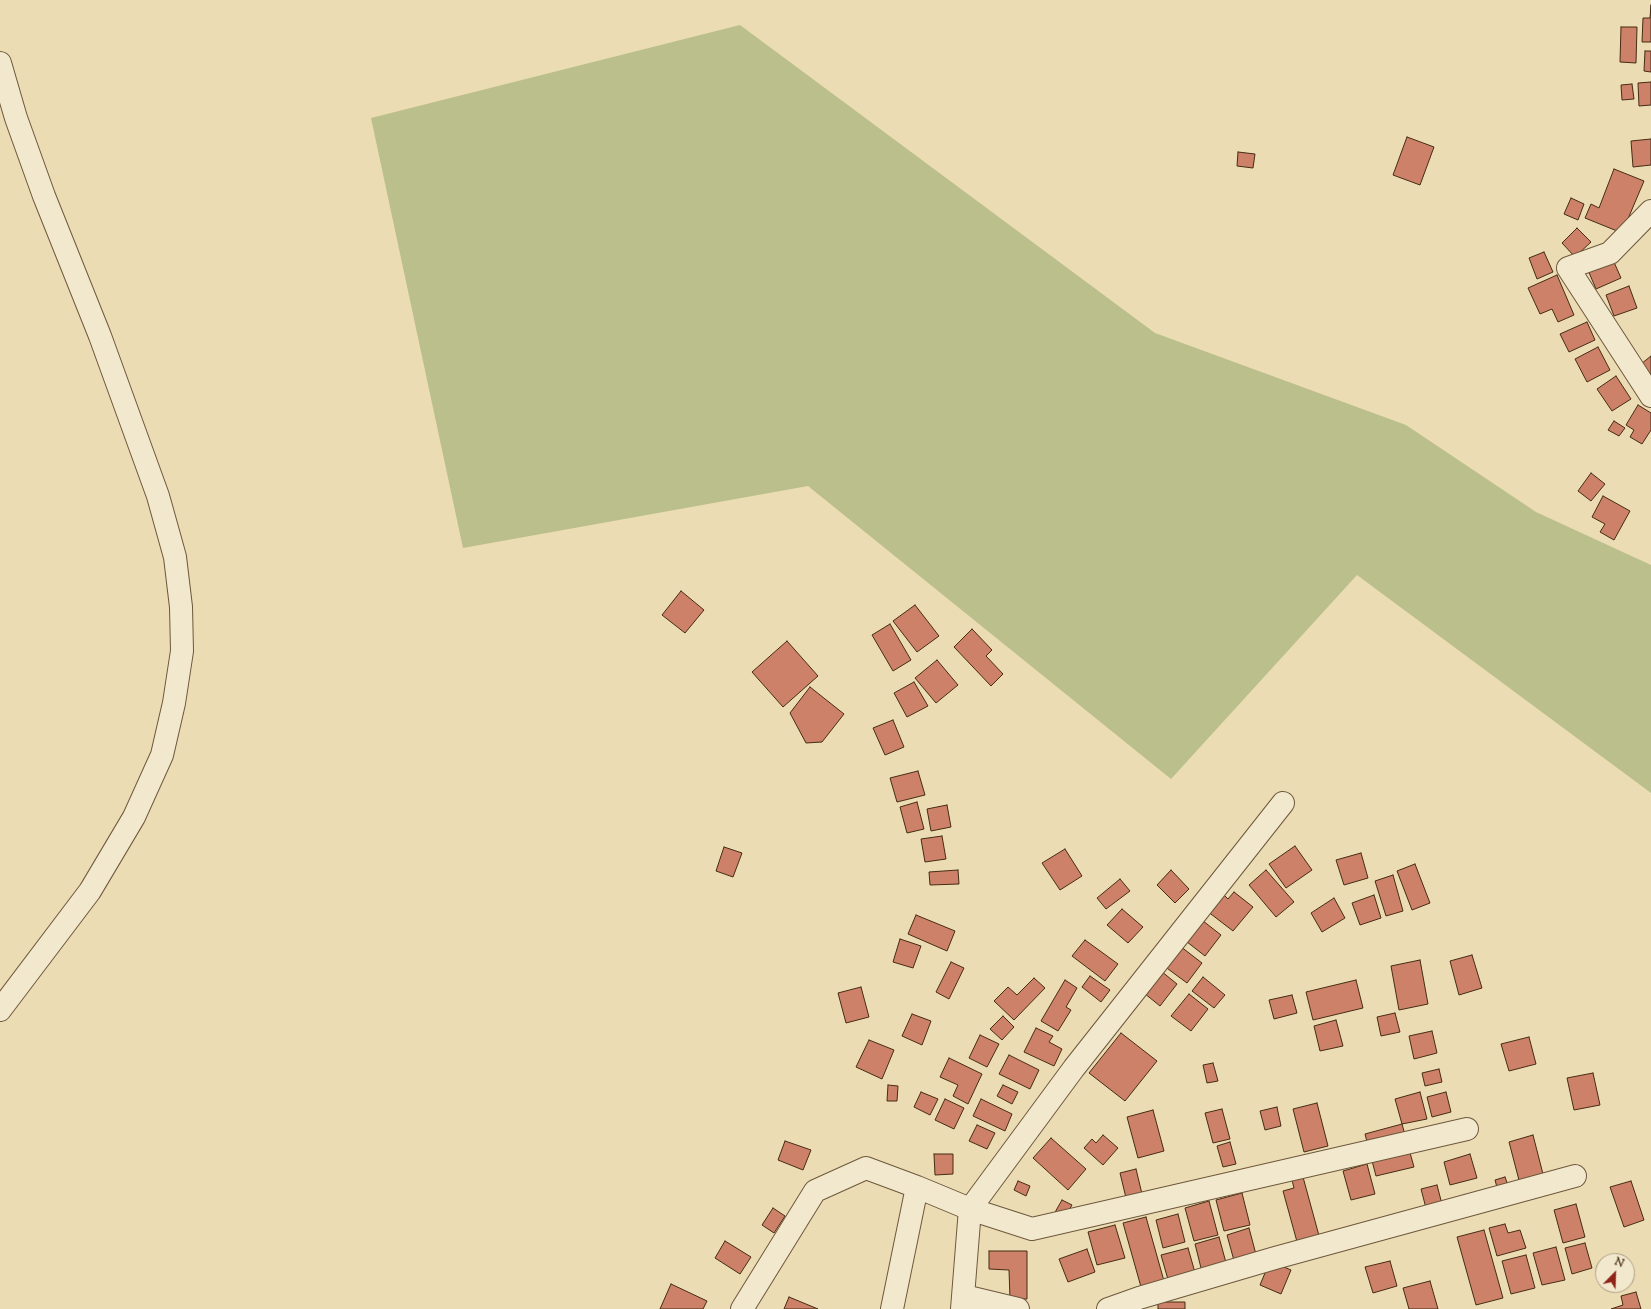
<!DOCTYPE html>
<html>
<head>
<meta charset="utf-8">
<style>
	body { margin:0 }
	#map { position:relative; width:1651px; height:1309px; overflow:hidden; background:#ebdcb4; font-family:"Sorts Mill Goudy",serif }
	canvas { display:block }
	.north { position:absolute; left:1595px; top:1253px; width:40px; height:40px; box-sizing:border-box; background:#f2e8ce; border:1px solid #ad9d83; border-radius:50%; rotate:23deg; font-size:11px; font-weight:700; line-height:16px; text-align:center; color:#452c13 }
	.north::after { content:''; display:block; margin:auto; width:14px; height:18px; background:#8f2418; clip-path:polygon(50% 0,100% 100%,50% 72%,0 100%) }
</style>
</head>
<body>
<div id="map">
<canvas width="1651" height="1309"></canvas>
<div class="north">N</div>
</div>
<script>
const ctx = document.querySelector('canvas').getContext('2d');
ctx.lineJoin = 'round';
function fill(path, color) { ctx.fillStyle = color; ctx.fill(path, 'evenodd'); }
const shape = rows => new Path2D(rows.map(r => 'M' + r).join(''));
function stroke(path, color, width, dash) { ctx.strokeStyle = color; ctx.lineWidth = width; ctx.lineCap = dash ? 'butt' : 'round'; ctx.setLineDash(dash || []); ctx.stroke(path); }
fill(shape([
	[740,25,1155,333,1406,425,1536,512,1651,565,1651,793,1357,575,1171,779,808,486,463,548,371,118]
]), '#bbbf8b');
const building = shape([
	[1651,5,1651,42,1642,42,1643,18,1650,18,1651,5],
	[1621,27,1637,27,1636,63,1620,62,1621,27],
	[1645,51,1651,51,1651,72,1644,71,1645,51],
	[1651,82,1651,105,1639,106,1638,83,1651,82],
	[1632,84,1634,99,1622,100,1621,85,1632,84],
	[1407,137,1434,147,1420,185,1393,175,1407,137],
	[1651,139,1651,165,1633,167,1631,141,1651,139],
	[1238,152,1255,154,1253,168,1237,166,1238,152],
	[1614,169,1644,181,1622,233,1585,218,1591,204,1599,208,1614,169],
	[1571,198,1584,204,1578,220,1564,214,1571,198],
	[1577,228,1591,242,1575,257,1562,243,1577,228],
	[1606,244,1621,278,1596,289,1581,254,1606,244],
	[1544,252,1553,272,1537,279,1529,258,1544,252],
	[1557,275,1574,315,1558,322,1552,309,1540,314,1528,288,1557,275],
	[1629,286,1637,308,1614,316,1606,295,1629,286],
	[1587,322,1595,340,1569,352,1560,334,1587,322],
	[1598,347,1610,370,1587,382,1575,359,1598,347],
	[1651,356,1651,378,1641,364,1651,356],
	[1616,376,1631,399,1612,411,1597,389,1616,376],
	[1638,405,1651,413,1651,430,1642,444,1630,437,1634,430,1626,425,1638,405],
	[1614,421,1625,428,1619,436,1608,430,1614,421],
	[1591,473,1605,484,1591,501,1578,491,1591,473],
	[1603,496,1630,511,1614,540,1600,532,1605,524,1592,517,1603,496],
	[681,591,704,610,685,633,662,615,681,591],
	[915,605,939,636,917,652,893,621,915,605],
	[890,624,911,660,893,671,872,635,890,624],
	[972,629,992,650,986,656,1003,674,991,686,954,647,972,629],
	[787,641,818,676,783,707,752,672,787,641],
	[937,660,958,685,936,703,915,678,937,660],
	[914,682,928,706,907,717,894,693,914,682],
	[810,687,844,714,822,742,806,743,790,713,810,687],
	[893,720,904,747,885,755,873,728,893,720],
	[918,771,925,795,897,802,890,778,918,771],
	[917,802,924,829,907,833,900,807,917,802],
	[947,805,951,827,931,831,927,809,947,805],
	[942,836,946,859,925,862,921,839,942,836],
	[1295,846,1312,870,1286,888,1269,864,1295,846],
	[724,847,742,853,733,877,716,871,724,847],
	[1065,849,1082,876,1060,890,1042,863,1065,849],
	[1361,853,1368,878,1344,885,1336,860,1361,853],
	[1415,864,1430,903,1412,910,1397,871,1415,864],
	[958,870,959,884,930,885,929,872,958,870],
	[1171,870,1189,889,1175,903,1157,885,1171,870],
	[1266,870,1294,902,1276,917,1249,885,1266,870],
	[1393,875,1403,911,1386,916,1375,881,1393,875],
	[1120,879,1130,891,1106,909,1097,898,1120,879],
	[1234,892,1253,907,1233,931,1207,911,1222,893,1228,899,1234,892],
	[1374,895,1381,918,1360,925,1352,903,1374,895],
	[1334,898,1345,918,1322,932,1311,913,1334,898],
	[1122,909,1143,927,1128,943,1107,925,1122,909],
	[916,915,955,931,947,951,908,934,916,915],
	[1198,917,1221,935,1205,956,1182,938,1198,917],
	[900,939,921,946,913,968,893,962,900,939],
	[1085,940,1118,964,1105,981,1072,956,1085,940],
	[1176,943,1202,963,1187,983,1160,963,1176,943],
	[1472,955,1482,988,1459,995,1450,961,1472,955],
	[1420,960,1428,1004,1399,1010,1391,966,1420,960],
	[951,962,964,968,949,999,936,992,951,962],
	[1161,971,1177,984,1160,1006,1144,993,1161,971],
	[1090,976,1110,990,1101,1002,1082,987,1090,976],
	[1203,977,1225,995,1214,1008,1192,991,1203,977],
	[1034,978,1045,988,1014,1020,994,1001,1008,987,1017,995,1034,978],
	[1065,980,1077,988,1066,1007,1071,1010,1058,1031,1041,1021,1065,980],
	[1356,980,1363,1008,1313,1020,1306,992,1356,980],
	[861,987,869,1017,846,1023,838,993,861,987],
	[1189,994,1208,1009,1191,1031,1171,1016,1189,994],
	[1292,995,1297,1013,1274,1019,1269,1000,1292,995],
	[1395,1013,1400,1032,1381,1036,1377,1017,1395,1013],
	[912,1014,931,1021,922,1045,902,1036,912,1014],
	[1003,1016,1014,1027,1002,1040,990,1029,1003,1016],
	[1336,1020,1343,1046,1320,1051,1314,1026,1336,1020],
	[1036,1028,1053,1036,1049,1042,1062,1049,1054,1066,1024,1052,1036,1028],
	[1432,1031,1437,1053,1414,1059,1409,1036,1432,1031],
	[1121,1033,1157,1061,1125,1101,1089,1073,1121,1033],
	[980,1035,999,1044,987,1067,969,1058,980,1035],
	[1529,1037,1536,1064,1509,1071,1501,1044,1529,1037],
	[869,1040,894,1050,882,1079,856,1067,869,1040],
	[1009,1055,1039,1070,1030,1089,999,1074,1009,1055],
	[949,1058,982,1074,968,1104,953,1096,958,1085,940,1077,949,1058],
	[1213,1063,1218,1081,1207,1083,1203,1065,1213,1063],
	[1439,1069,1442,1082,1425,1086,1422,1073,1439,1069],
	[1593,1073,1600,1105,1574,1110,1567,1078,1593,1073],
	[888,1085,898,1086,897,1101,887,1101,888,1085],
	[1003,1085,1018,1092,1012,1104,997,1096,1003,1085],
	[921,1092,938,1099,930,1115,914,1107,921,1092],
	[1420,1092,1427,1119,1402,1124,1395,1099,1420,1092],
	[1446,1092,1451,1112,1432,1117,1427,1097,1446,1092],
	[945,1099,964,1108,954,1129,935,1120,945,1099],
	[981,1099,1012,1114,1005,1131,973,1116,981,1099],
	[1317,1103,1328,1146,1304,1152,1293,1109,1317,1103],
	[1277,1107,1281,1126,1265,1130,1260,1111,1277,1107],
	[1222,1109,1230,1139,1213,1143,1205,1113,1222,1109],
	[1153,1110,1164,1151,1138,1158,1127,1117,1153,1110],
	[1402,1124,1414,1167,1376,1176,1365,1134,1402,1124],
	[977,1125,995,1133,987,1149,969,1141,977,1125],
	[1103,1135,1118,1148,1103,1165,1084,1148,1092,1139,1096,1143,1103,1135],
	[1533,1135,1544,1178,1520,1184,1509,1142,1533,1135],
	[1051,1138,1086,1169,1068,1190,1033,1158,1051,1138],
	[785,1141,811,1150,803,1170,778,1160,785,1141],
	[1230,1142,1236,1164,1223,1167,1217,1146,1230,1142],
	[934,1154,953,1154,953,1174,935,1175,934,1154],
	[1470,1154,1477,1178,1450,1185,1444,1162,1470,1154],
	[1367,1164,1375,1194,1351,1200,1343,1171,1367,1164],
	[1136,1169,1143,1198,1127,1202,1120,1173,1136,1169],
	[1303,1177,1321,1243,1299,1249,1283,1191,1294,1188,1292,1180,1303,1177],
	[1505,1177,1509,1188,1498,1191,1495,1180,1505,1177],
	[1018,1181,1030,1186,1026,1196,1014,1190,1018,1181],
	[1631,1181,1644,1220,1624,1227,1610,1187,1631,1181],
	[1437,1185,1443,1208,1427,1212,1421,1189,1437,1185],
	[1242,1193,1250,1225,1224,1231,1216,1200,1242,1193],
	[1062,1200,1072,1205,1064,1219,1054,1214,1062,1200],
	[1209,1201,1218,1235,1194,1241,1185,1208,1209,1201],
	[1576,1204,1585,1237,1563,1243,1554,1210,1576,1204],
	[773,1208,785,1216,774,1233,762,1225,773,1208],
	[1178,1214,1185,1242,1163,1248,1156,1220,1178,1214],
	[1146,1217,1164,1281,1141,1287,1123,1223,1146,1217],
	[1505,1224,1508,1233,1520,1230,1526,1248,1497,1256,1489,1228,1505,1224],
	[1115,1225,1125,1258,1097,1265,1088,1232,1115,1225],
	[1249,1228,1258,1262,1236,1268,1227,1235,1249,1228],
	[1484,1230,1503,1298,1476,1305,1457,1237,1484,1230],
	[1219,1237,1228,1270,1203,1276,1195,1244,1219,1237],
	[725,1241,751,1257,740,1274,715,1258,725,1241],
	[1585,1243,1592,1268,1572,1274,1565,1248,1585,1243],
	[1556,1247,1565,1280,1542,1285,1533,1253,1556,1247],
	[1188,1248,1196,1276,1169,1283,1161,1255,1188,1248],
	[1087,1249,1095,1272,1068,1282,1059,1259,1087,1249],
	[989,1251,1027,1251,1027,1299,1010,1299,1009,1270,989,1269,989,1251],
	[1526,1255,1535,1288,1511,1294,1502,1261,1526,1255],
	[1270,1261,1291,1270,1281,1294,1260,1285,1270,1261],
	[1390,1261,1397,1286,1373,1293,1365,1267,1390,1261],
	[1430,1281,1438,1309,1409,1309,1403,1288,1430,1281],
	[671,1284,707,1301,703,1309,660,1309,671,1284],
	[1636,1292,1641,1309,1611,1309,1623,1305,1621,1296,1636,1292],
	[789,1297,818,1309,784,1309,789,1297],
	[1158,1302,1185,1302,1185,1309,1158,1309,1158,1302]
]);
fill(building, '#cc8168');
stroke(building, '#452c13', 1);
const minor = shape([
	[0,63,16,118,44,196,100,336,158,496,175,557,181,607,182,651,174,703,162,755,134,817,90,891,0,1010],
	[1651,211,1610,253,1568,268,1651,396],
	[917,1187,970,1209,1032,1229,1467,1129],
	[964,1296,1018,1309],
	[742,1309,815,1191,866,1168,917,1187,892,1309],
	[962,1309,970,1209,1074,1068,1283,803],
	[1108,1309,1139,1298,1275,1258,1575,1176]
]);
stroke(minor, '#6e583b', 24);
stroke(minor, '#f2e8ce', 22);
</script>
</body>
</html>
